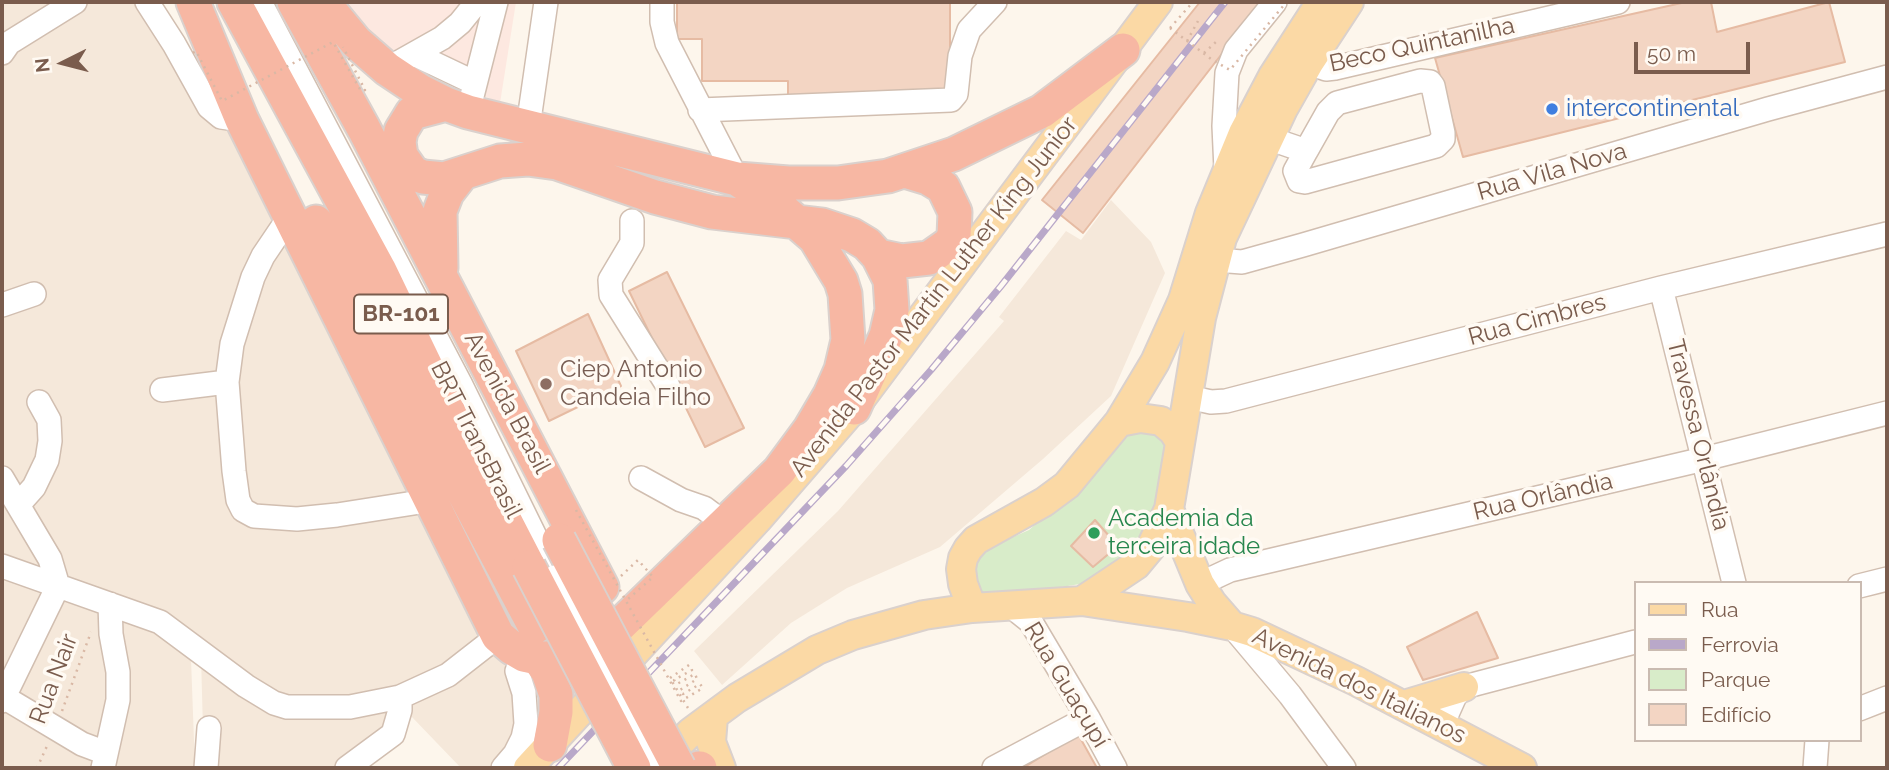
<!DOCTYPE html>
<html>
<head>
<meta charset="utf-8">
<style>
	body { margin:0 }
	#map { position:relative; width:1889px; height:770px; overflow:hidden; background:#fdf6ec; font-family:Raleway,sans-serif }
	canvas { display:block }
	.frame { position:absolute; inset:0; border:4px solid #7a5c4d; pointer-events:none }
	.legend { position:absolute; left:1634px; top:581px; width:228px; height:161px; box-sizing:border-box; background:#fffaf3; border:2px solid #cabbb1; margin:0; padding:9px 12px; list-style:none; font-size:21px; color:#7a5c4d }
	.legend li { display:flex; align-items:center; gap:14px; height:35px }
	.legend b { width:35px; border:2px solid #cabbb1 }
	.north { position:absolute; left:28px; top:28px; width:70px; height:70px; -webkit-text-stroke:5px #fffaf3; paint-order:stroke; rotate:264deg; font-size:19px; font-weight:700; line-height:28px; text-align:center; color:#7a5c4d }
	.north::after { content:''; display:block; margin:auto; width:24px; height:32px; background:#7a5c4d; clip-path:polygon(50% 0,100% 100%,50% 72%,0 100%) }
	.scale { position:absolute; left:1634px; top:42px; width:116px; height:32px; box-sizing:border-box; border:4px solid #7a5c4d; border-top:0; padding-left:9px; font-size:21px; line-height:24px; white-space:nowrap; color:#7a5c4d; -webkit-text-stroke:5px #fffaf3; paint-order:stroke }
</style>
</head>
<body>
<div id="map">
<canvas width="1889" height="770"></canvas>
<div class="frame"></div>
<ul class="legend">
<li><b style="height:9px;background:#fbd9a5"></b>Rua</li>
<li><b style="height:9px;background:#b9a8c9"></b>Ferrovia</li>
<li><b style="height:19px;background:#d8ecc9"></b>Parque</li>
<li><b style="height:19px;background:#f3d5c3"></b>Edifício</li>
</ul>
<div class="north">N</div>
<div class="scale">50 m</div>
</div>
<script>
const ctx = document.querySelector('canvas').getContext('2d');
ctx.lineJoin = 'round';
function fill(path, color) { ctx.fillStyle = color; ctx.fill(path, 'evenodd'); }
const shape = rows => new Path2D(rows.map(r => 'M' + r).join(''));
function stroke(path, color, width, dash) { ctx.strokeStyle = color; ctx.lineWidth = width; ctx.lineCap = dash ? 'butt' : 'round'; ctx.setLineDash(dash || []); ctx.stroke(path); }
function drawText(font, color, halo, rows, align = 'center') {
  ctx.font = font + ' Raleway,sans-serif'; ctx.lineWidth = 7; ctx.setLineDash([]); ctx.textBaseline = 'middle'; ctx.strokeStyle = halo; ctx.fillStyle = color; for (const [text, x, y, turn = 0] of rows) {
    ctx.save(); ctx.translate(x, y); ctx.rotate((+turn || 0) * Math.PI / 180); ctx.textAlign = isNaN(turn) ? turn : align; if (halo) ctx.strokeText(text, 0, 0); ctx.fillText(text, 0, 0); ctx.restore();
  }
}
fill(shape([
	[2,2,148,2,191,84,243,148,506,651,518,724,508,749,495,768,461,768,411,716,337,768,204,768,201,656,163,625,2,564],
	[1111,200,1151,242,1165,273,1111,396,1043,459,940,547,847,588,791,623,722,685,694,651,838,511,1004,321,999,317,1066,231,1081,240],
	[2,570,134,620,161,636,191,659,195,768,2,768]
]), '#f5e8da');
fill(shape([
	[334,2,516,2,500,103,374,48]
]), '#fde8e0');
fill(shape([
	[1143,420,1167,443,1162,485,1149,529,1125,558,1108,574,1080,584,992,598,978,593,973,563,988,548,1029,530,1081,484,1129,429]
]), '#d8ecc9');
const building = shape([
	[677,2,950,2,950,98,788,98,788,81,702,81,702,39,677,39,677,2],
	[1200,2,1262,2,1083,233,1042,200,1200,2],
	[1686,2,1711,2,1717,32,1829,2,1845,62,1463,157,1435,58,1686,2],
	[667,272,744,428,705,447,629,291,667,272],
	[588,314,621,386,549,421,516,351,588,314],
	[1095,520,1118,546,1093,567,1071,546,1095,520],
	[1477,612,1498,658,1423,680,1407,647,1477,612],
	[1078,734,1097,768,1023,768,1078,734]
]);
fill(building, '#f3d5c3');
stroke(building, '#e6bba3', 2);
const minor = shape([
	[147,2,174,44,209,107,221,117,242,120],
	[260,2,460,383,555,577],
	[662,2,662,22,667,43,737,179],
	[2,53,9,43,75,2],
	[414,54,475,83],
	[1309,63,1326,69,1335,68,1618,2],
	[387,69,442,38,460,23,477,2],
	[700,110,951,100,956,94,960,56,969,30,995,2],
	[468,112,496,2],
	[528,127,546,2],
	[1268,138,1306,151,1295,171,1299,181,1305,182,1436,146,1443,139,1443,133,1433,86,1430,82,1420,81,1337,103,1328,112,1306,151],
	[1226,170,1224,126,1227,73,1236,50,1275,2],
	[290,216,263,256,253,277,232,344,227,382,234,471,238,500,243,510,254,516,297,519,337,515,433,500],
	[632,221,632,243,610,280,611,295,668,386],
	[1216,260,1242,262,1303,245,1768,109,1887,77],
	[1661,288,1734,583],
	[2,305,34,294],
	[162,390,227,382],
	[1188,397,1211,402,1226,401,1661,288,1887,234],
	[2,478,50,559,58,586,2,701],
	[641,478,681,500,704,508,724,523],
	[18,505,34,487,47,460,50,441,49,420,39,402],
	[2,566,160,622,246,686,274,703,287,707,350,707,400,697,448,675,498,636],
	[1200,584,1230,570,1704,459,1887,413],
	[1859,586,1887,579],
	[1011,606,1031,622,1088,718,1115,768],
	[1232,626,1290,695,1344,768],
	[2,696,82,744,106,753],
	[1859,709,1887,698],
	[1442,725,1455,696,1464,687,1635,642],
	[103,768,118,700,118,672,111,634,110,604],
	[206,768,209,728],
	[347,768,393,734,400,710,400,697],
	[503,768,515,754,523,738,526,724,524,693,517,671,524,655],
	[994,768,1088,718],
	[1815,768,1817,740]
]);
const major = shape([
	[1119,422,1140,418,1161,421,1173,431,1180,442],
	[1169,509,1200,584,1212,603,1232,626],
	[1082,601,1188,617,1232,626,1252,632,1356,681,1522,768],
	[972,608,963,584,961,569,963,558,968,549,976,540,1044,502,1067,485,1119,422,1155,362,1183,300,1210,213,1243,133,1273,76,1321,2],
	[1404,705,1464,687],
	[713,717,711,742,721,768],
	[655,767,691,732,737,698,817,650,853,635,924,615,972,608,1082,601,1136,565,1151,547,1169,509,1201,318,1222,238,1283,109,1309,63,1349,2],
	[528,768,757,520,854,408,1158,2]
]);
const highway = shape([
	[193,2,242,120,498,636,512,648,524,655,538,658,557,658,586,647,619,626,779,471,810,429,830,395,841,370,848,340,845,294,841,281,815,238,778,206,737,179],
	[234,2,379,269,433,381,529,567],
	[294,2,364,129,602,587],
	[323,2,356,42,387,69,420,91,446,104,468,112,737,179,788,183,838,183,888,176,954,154,1042,111,1123,50],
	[446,104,412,113,401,131,399,142,401,156,413,173,423,177,444,179,500,161,528,159,557,163,655,197,712,212,822,225,852,235,867,244,878,256,890,280,892,310,886,336,854,408],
	[316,222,380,335,535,627],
	[878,256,902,261,929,258,949,244,954,236,955,212,943,187,928,178,905,171],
	[441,268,440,211,447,193,461,175],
	[538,658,548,672,556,695,556,712,550,745],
	[699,768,700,768]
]);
stroke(minor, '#d1beb0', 26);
stroke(major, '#dad1cd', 32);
stroke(highway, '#dad1cd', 37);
stroke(shape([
	[1170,28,1193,2],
	[1187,41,1198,21],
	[1204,53,1218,40],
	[688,708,670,678,689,665,692,670,674,680,677,684,695,674,697,679,680,690,683,694,700,684,703,688],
	[62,711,91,632],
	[37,768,47,746]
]), '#d9b8a5', 2.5, [2, 5]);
stroke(minor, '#fff', 23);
stroke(major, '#fbd9a5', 28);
stroke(highway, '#f7b7a3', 33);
const rail = shape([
	[558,768,846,466,931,370,1001,286,1225,2]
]);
stroke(rail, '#b9a8c9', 7);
stroke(rail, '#fffaf3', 4.5, [13]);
const minorBridge = shape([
	[555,577,656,768]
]);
const highwayBridge = shape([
	[559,540,679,768],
	[529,567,634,768]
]);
stroke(minorBridge, '#d1beb0', 26, []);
stroke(highwayBridge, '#dad1cd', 37, []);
stroke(shape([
	[1170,28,1211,59,1230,70,1284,5],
	[193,53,196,51,222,101,333,42,361,91,365,90,343,47],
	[576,510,681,701,703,688],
	[621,576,638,560,653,577,627,600]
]), '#d9b8a5', 2.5, [2, 5]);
stroke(minorBridge, '#fff', 23);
stroke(highwayBridge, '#f7b7a3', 33);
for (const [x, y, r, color] of [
	[1552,109,7,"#3f7fe0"],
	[546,384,7,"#8d6e63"],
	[1094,533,7,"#2e9e5b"]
]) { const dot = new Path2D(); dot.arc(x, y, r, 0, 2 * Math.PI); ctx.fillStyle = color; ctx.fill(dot); stroke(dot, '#fffaf3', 2.5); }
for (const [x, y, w] of [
	[401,314,94]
]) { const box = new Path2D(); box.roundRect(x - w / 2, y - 19.5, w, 39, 5); ctx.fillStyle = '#fffaf3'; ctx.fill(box); stroke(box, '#7a5c4d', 2); }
drawText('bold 23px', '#7a5c4d', null, [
	["BR-101",401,314]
]);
drawText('24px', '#7a5c4d', '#fffaf3', [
	["Beco Quintanilha",1422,45,-12],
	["Rua Vila Nova",1552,172,-16],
	["Avenida Pastor Martin Luther King Junior",934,297,-52],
	["Rua Cimbres",1537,320,-15],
	["Avenida Brasil",507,403,62],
	["Travessa Orlândia",1698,435,76],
	["BRT TransBrasil",476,440,63],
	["Rua Orlândia",1543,497,-13],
	["Rua Nair",54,679,-69],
	["Rua Guaçupí",1066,685,59],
	["Avenida dos Italianos",1359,686,26]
]);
drawText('24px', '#366cbe', '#fffaf3', [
	["intercontinental",1566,109]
], 'left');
drawText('24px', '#785e54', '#fffaf3', [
	["Ciep Antonio",560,370],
	["Candeia Filho",560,398]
], 'left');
drawText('24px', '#27864d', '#fffaf3', [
	["Academia da",1108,519],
	["terceira idade",1108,547]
], 'left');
</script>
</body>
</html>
